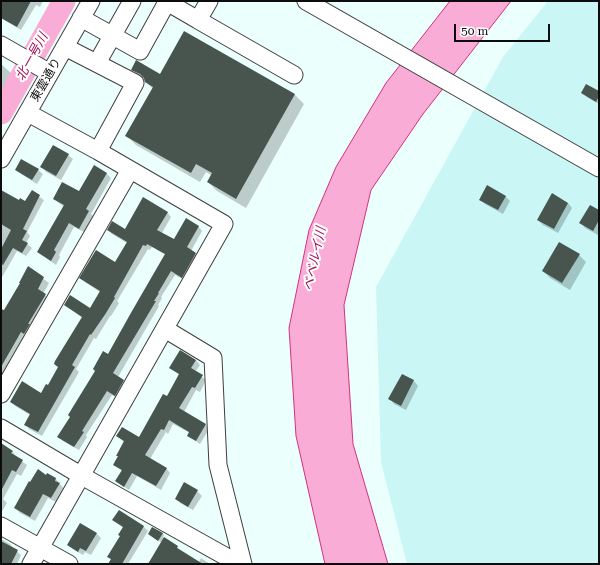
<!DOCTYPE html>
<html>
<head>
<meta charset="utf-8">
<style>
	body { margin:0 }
	#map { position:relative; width:600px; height:565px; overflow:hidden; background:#ebfffd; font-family:"Roboto Serif",serif }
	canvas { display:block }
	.frame { position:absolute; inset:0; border:2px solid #0c0c0c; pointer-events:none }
	.scale { position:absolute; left:454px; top:24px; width:96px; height:18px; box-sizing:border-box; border:2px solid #0c0c0c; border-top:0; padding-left:5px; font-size:12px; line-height:14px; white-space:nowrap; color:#0c0c0c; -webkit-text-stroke:3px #fff; paint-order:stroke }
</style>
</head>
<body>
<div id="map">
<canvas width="600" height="565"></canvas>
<div class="frame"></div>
<div class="scale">50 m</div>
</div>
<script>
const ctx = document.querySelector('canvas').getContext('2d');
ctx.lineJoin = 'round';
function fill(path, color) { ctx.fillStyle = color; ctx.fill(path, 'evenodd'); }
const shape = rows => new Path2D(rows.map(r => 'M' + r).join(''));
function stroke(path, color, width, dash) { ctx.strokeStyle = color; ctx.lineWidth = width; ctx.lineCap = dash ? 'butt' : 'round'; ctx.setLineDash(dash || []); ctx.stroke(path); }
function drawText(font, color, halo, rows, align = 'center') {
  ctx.font = font + ' "Roboto Serif","Noto Sans JP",serif'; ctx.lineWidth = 4; ctx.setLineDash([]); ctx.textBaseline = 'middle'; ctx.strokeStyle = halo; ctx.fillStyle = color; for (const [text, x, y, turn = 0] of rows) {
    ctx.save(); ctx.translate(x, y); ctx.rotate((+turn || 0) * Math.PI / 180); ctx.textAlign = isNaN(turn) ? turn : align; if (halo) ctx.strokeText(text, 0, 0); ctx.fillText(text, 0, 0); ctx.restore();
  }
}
fill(shape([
	[548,1,599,1,599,564,407,564,381,462,376,287,503,57]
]), '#caf6f6');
const water = shape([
	[450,1,511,1,423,114,371,190,344,305,353,444,388,564,325,564,296,436,289,328,309,230,336,167,386,83,450,1]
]);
fill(water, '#f9acd5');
stroke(water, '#d43083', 1);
fill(shape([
	[1,1,43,1,40,7,36,5,21,30,1,18],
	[185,32,295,95,304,104,246,208,217,191,208,182,212,176,206,172,200,182,136,145,126,135,153,89,132,69,160,75],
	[1,64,11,73,1,91],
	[599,92,599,104,587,97,582,93],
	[68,155,73,159,61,180,46,172,42,167],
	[94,166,107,174,111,178,91,214,93,216,84,232,74,227,59,255,60,257,56,265,43,256,38,252,64,207,54,199,79,193],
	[16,169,38,170,43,174,37,184,21,174],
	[32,192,44,200,27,232,30,236,26,243,32,248,26,256,17,251,1,279,1,204,19,202,26,203],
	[505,196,510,201,503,214,485,204,481,200],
	[568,203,572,208,558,233,543,225,538,220],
	[599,211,599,232,598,235,585,228,581,223],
	[167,212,171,217,162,233,174,240,198,226,202,231,191,251,200,258,186,281,175,275,161,297,162,298,158,305,159,306,118,377,128,385,119,399,112,395,86,435,87,437,79,450,63,441,59,437,108,356,166,255,152,247,150,250,148,249,117,301,119,303,111,316,110,316,96,339,94,338,76,369,79,372,42,436,29,429,25,424,30,415,15,406,11,402,42,394,48,386,59,368,55,364,83,318,65,305,90,309,100,292,85,282,81,278,116,263,127,243,112,234,108,230,126,230],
	[579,255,586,262,570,290,550,278,543,271],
	[29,268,49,283,43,294,51,300,1,381,1,310,5,312],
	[196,360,200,365,195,372,206,380,200,392,196,390,184,412,205,424,209,429,200,444,188,436,190,433,173,424,168,434,166,432,150,459,166,468,170,473,161,490,137,476,129,490,116,481,122,471,114,465,125,443,117,436,139,438,167,398,180,375,170,368],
	[402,375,414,381,418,386,406,410,394,404,390,399],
	[1,447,12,451,16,456,16,457,27,465,21,476,17,474,3,499,7,503,1,513],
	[47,476,56,479,64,489,56,502,48,498,35,521,20,513,15,508],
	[197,491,202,496,193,510,180,503,176,499],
	[119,511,144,527,148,531,128,564,111,564,112,560,108,557,121,536,124,528,114,520],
	[96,533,101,538,91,555,85,552,83,555,73,549,68,545],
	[162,533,164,535,163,538,199,562,201,558,210,564,147,564,148,562,149,563,162,543,149,534],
	[1,539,10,544,13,548,21,555,17,564,1,564]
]), '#0003');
stroke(shape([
	[1,113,64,1]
]), '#f9acd5', 23);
fill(shape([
	[1,1,31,1,17,27,1,18],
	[184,31,295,94,236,199,207,182,212,173,196,164,191,173,125,136,153,87,145,82,144,78,140,74,131,70,136,60,160,74],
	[586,84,599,91,599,96,596,102,581,93],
	[53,145,69,154,56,176,40,167],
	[21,159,39,169,32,180,15,170],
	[94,165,107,173,86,209,89,211,79,229,69,223,54,250,56,252,51,261,37,252,64,205,53,199,62,182,79,191],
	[487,185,506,196,498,210,479,200],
	[1,190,19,200,20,198,25,201,32,190,40,195,23,229,27,231,22,240,28,243,22,253,13,248,3,265,1,264,1,249,11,230,1,224],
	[552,193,568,203,554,229,537,220],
	[143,197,168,212,157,230,174,239,186,218,199,226,187,247,196,253,182,278,171,271,158,293,159,293,154,301,156,301,113,373,124,380,115,396,107,391,82,431,84,432,74,447,57,437,70,417,68,415,95,371,93,369,103,351,108,354,132,311,165,254,147,244,146,246,143,245,114,297,115,298,106,313,91,335,90,334,72,365,75,367,38,432,24,425,30,414,10,402,22,381,41,393,46,384,48,385,58,367,54,364,55,361,82,317,64,305,70,295,90,308,100,291,79,278,96,250,115,262,127,242,107,230,112,221,125,229],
	[590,205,599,210,599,220,593,231,579,223],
	[559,242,580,254,562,283,542,271],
	[28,266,44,277,38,289,46,294,28,324,30,324,24,334,21,332,1,367,1,309,4,310,20,283,19,283],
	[180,350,196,360,191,368,203,375,195,388,192,387,179,408,206,424,196,441,187,436,189,432,169,420,164,430,161,429,145,455,167,468,156,486,132,473,124,487,115,481,122,470,113,465,118,456,116,456,124,441,116,436,122,427,139,437,163,394,167,396,179,374,169,368],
	[402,374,414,380,401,406,388,399],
	[1,443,13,451,11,453,23,460,16,472,12,470,1,491],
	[38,469,46,475,47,473,56,478,55,481,60,483,51,498,43,494,30,517,14,508,29,481,30,482],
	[184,482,198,490,188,507,175,499],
	[119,510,144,526,122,564,108,564,111,559,107,557,120,536,118,535,123,527,112,520],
	[80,523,97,533,86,551,80,548,78,552,67,545],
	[152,527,163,533,158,541,148,534],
	[164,537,178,546,177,548,203,564,148,564],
	[1,541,18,550,11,564,1,564]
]), '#48554e');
const minor = shape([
	[306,1,599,168],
	[81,18,140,51,167,2,198,20,209,1],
	[198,20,294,75],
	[1,45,50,73],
	[65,47,135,83,98,151],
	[97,63,132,1],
	[28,113,98,151,224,224,31,564],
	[1,159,91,1],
	[165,329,213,358,218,465,243,564],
	[1,394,130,170],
	[1,428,82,476,239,564],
	[1,526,69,564]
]);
stroke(minor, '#3f3f3f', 19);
stroke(minor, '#fff', 17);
drawText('12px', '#0c0c0c', '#fff', [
	["東雲通り",46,80,-60]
]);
drawText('italic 13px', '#a30f55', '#fff', [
	["北一号川",32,57,-61],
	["ベベルイ川",315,259,-78]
]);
</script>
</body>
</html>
